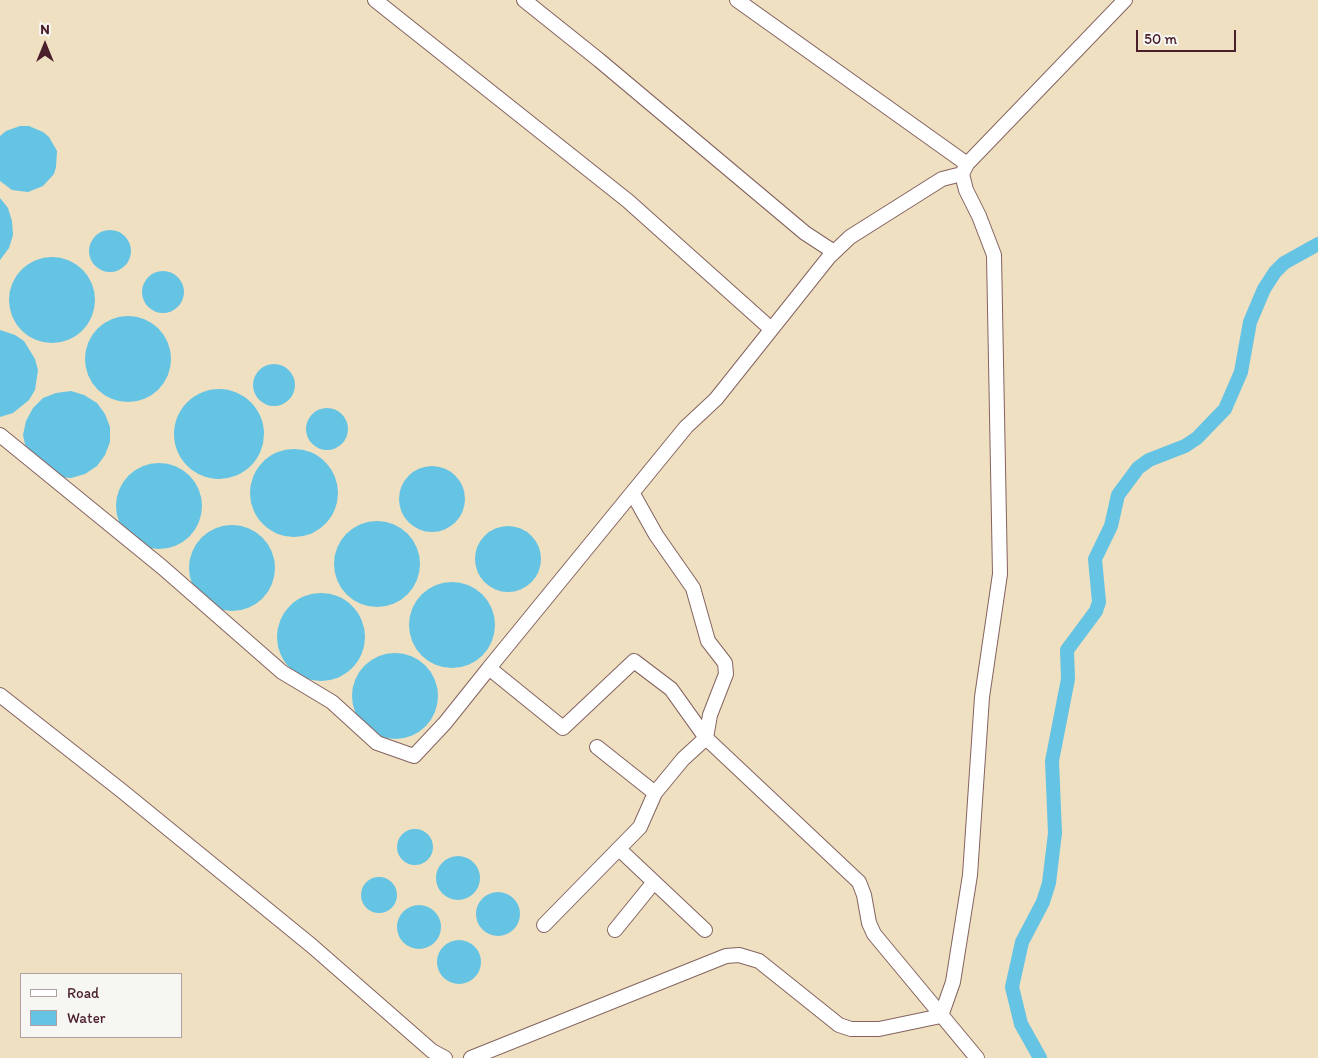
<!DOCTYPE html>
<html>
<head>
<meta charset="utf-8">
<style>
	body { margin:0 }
	#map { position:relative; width:1318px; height:1058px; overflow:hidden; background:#efe0c1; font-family:Itim,sans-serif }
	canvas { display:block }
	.legend { position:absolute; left:20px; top:973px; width:162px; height:65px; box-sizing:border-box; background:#f6f6f2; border:1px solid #b1a0a2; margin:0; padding:6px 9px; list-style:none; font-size:15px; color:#4a1f2b }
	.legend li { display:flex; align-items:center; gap:10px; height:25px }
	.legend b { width:25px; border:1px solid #b1a0a2 }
	.north { position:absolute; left:20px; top:20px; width:50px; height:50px; -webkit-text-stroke:4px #f6f6f2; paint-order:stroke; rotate:0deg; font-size:14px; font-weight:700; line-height:20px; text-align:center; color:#4a1f2b }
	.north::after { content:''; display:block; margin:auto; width:18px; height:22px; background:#4a1f2b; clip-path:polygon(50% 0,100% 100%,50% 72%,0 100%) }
	.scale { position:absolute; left:1136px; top:30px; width:100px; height:22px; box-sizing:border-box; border:2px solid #4a1f2b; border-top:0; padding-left:6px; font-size:15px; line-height:18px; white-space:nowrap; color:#4a1f2b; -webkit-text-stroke:4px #f6f6f2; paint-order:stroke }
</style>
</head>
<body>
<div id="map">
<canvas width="1318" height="1058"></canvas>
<ul class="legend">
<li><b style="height:6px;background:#fff"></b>Road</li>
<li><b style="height:14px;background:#65c3e3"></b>Water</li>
</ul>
<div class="north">N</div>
<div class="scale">50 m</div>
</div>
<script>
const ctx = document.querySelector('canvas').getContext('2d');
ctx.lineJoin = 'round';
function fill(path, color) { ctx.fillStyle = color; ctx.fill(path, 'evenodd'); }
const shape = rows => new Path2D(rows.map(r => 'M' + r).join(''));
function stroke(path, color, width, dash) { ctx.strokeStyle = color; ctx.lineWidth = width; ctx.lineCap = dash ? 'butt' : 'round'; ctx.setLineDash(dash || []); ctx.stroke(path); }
fill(shape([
	[20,126,29,126,43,132,49,137,57,151,56,167,54,174,43,186,28,192,12,190,0,181,0,136,6,131],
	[0,198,8,208,12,221,13,235,9,248,0,260],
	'89 251a21 21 0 1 1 42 0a21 21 0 1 1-42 0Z',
	'9 300a43 43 0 1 1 86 0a43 43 0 1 1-86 0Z',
	'142 292a21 21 0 1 1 42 0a21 21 0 1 1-42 0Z',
	'85 359a43 43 0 1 1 86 0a43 43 0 1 1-86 0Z',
	[0,330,15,335,24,341,35,359,38,370,35,390,29,400,13,413,0,417],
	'253 385a21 21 0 1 1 42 0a21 21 0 1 1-42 0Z',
	'174 434a45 45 0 1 1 90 0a45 45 0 1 1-90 0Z',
	[71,391,84,395,97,403,105,414,110,427,110,442,105,455,97,466,85,474,71,478,56,477,26,449,23,435,26,421,33,408,43,398,56,393],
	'306 429a21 21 0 1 1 42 0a21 21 0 1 1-42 0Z',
	'250 493a44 44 0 1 1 88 0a44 44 0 1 1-88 0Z',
	'116 506a43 43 0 1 1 86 0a43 43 0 1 1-86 0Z',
	'399 499a33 33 0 1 1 66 0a33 33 0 1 1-66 0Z',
	'334 564a43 43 0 1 1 86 0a43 43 0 1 1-86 0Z',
	'189 568a43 43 0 1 1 86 0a43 43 0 1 1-86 0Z',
	'475 559a33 33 0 1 1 66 0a33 33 0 1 1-66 0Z',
	'409 625a43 43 0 1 1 86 0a43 43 0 1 1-86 0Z',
	'277 637a44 44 0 1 1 88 0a44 44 0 1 1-88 0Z',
	'352 696a43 43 0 1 1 86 0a43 43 0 1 1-86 0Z',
	'397 847a18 18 0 1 1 36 0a18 18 0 1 1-36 0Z',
	'436 878a22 22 0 1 1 44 0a22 22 0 1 1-44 0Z',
	'361 895a18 18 0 1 1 36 0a18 18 0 1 1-36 0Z',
	'476 914a22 22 0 1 1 44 0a22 22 0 1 1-44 0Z',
	'397 927a22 22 0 1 1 44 0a22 22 0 1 1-44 0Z',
	'437 962a22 22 0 1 1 44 0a22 22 0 1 1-44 0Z'
]), '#65c3e3');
stroke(shape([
	[1040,1058,1021,1024,1012,987,1022,942,1043,902,1049,883,1055,833,1052,761,1068,679,1067,650,1096,611,1099,602,1095,559,1111,526,1118,495,1138,468,1149,460,1185,446,1197,438,1225,409,1241,372,1250,322,1264,289,1275,272,1284,263,1318,244]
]), '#65c3e3', 14);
const minor = shape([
	[375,0,628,201,770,328],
	[524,0,599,60,805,233,834,252],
	[737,0,967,164],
	[0,435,162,567,282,672,332,702,377,743,414,756,445,723,489,668,563,728,634,661,671,689,706,738,859,882,864,895,869,923,874,934,977,1058],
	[489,668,686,427,716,399,829,257,850,237,942,179,962,174],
	[0,695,122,791,312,946,432,1051,445,1058],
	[597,747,655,793],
	[619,849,705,930],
	[544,925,640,827,655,793,683,759,706,738,710,715,726,674,725,663,708,641,693,588,656,535,633,494],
	[615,930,654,882],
	[471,1058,726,956,739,955,759,961,839,1025,851,1029,879,1029,941,1016,953,982,970,875,982,697,1000,574,994,255,979,216,966,190,962,174,967,164,1125,0]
]);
stroke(minor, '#846360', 16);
stroke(minor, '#fff', 14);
</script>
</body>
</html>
